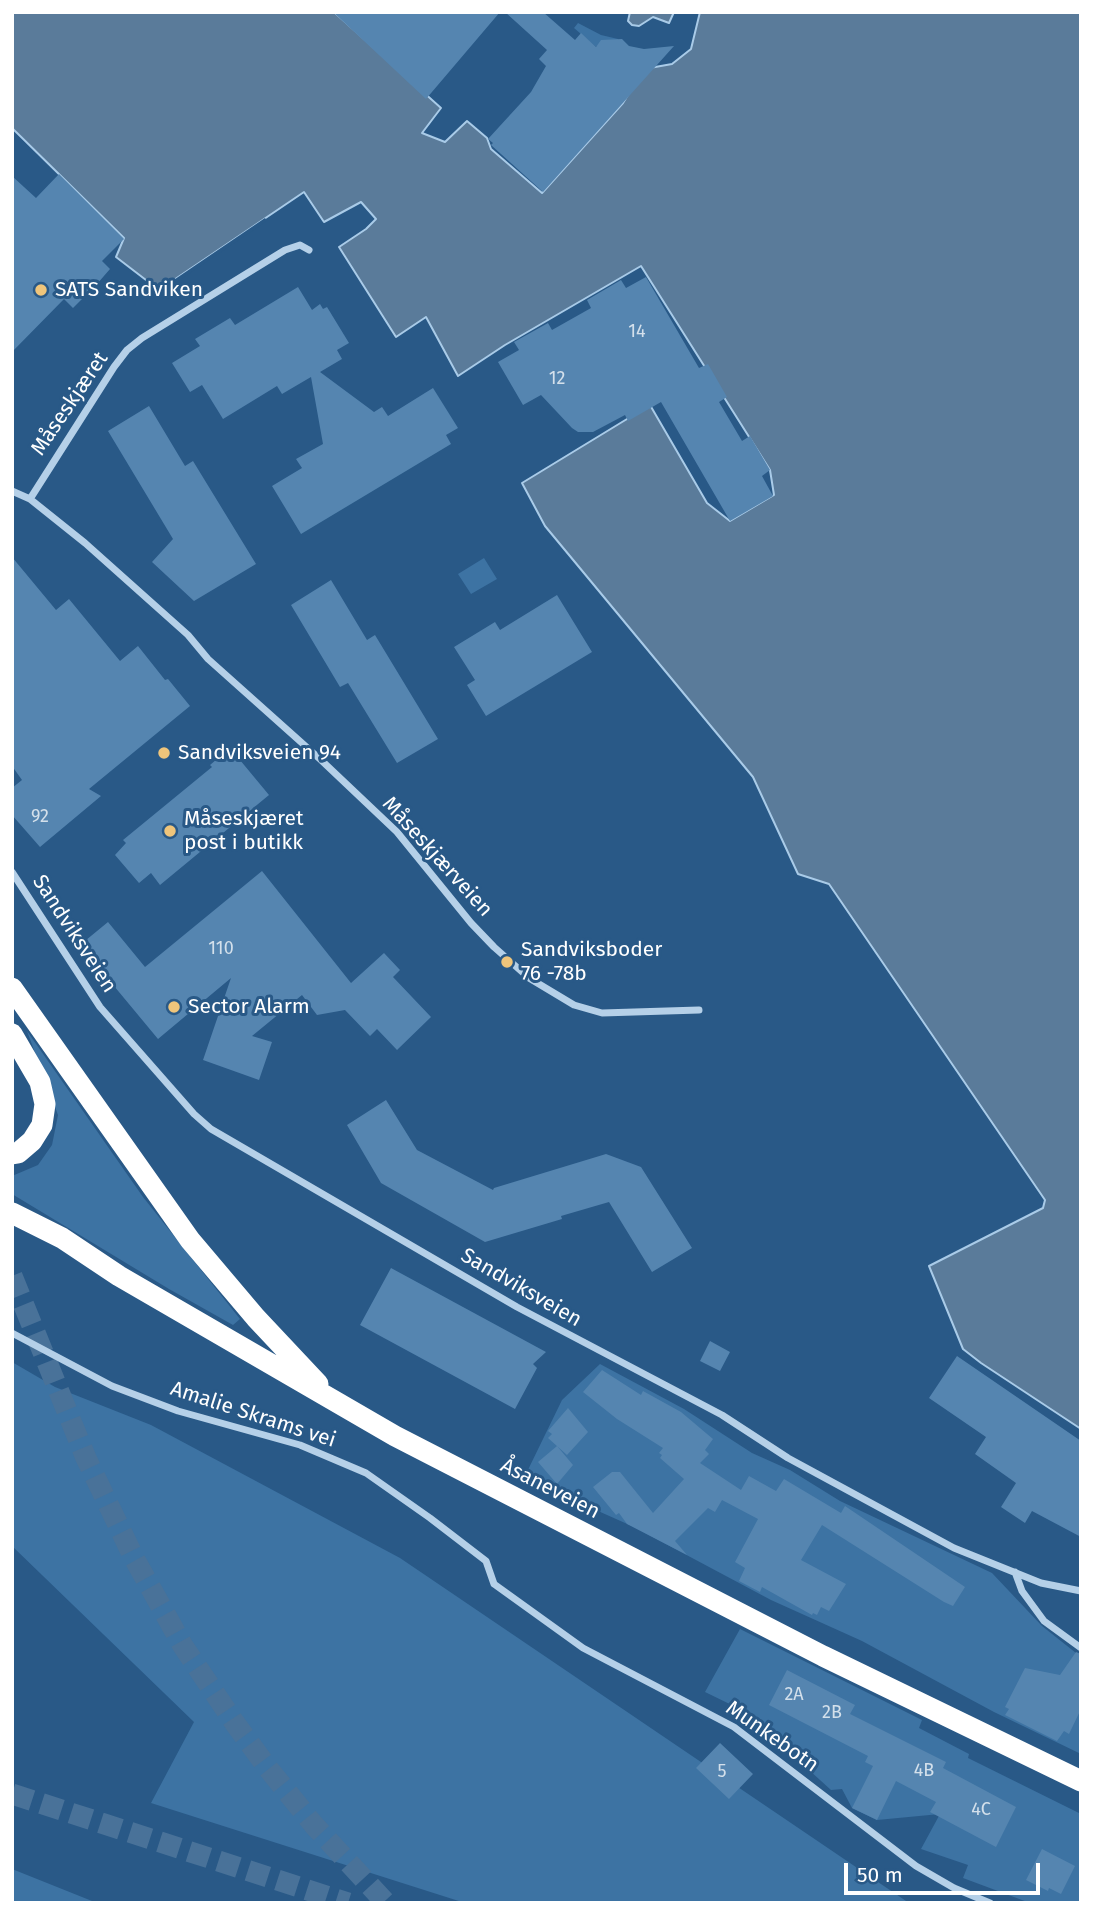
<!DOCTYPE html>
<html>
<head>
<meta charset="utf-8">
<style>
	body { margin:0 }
	#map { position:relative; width:1093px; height:1915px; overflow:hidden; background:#295987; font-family:"Fira Sans",sans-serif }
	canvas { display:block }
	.frame { position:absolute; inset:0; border:14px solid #fff; pointer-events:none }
	.scale { position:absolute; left:844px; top:1863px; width:196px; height:32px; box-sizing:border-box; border:4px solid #fff; border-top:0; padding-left:9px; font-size:21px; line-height:24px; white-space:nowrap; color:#fff; -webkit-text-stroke:5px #295987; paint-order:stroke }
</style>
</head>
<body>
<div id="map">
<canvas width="1093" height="1915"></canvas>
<div class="frame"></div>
<div class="scale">50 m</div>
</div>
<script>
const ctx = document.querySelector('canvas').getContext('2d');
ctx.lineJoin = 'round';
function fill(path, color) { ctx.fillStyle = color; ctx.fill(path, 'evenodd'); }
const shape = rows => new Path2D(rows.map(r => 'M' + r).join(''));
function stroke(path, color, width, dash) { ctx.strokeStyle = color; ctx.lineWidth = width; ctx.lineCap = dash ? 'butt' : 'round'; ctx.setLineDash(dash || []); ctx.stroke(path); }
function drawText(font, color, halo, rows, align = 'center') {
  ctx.font = font + ' "Fira Sans",sans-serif'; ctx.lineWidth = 6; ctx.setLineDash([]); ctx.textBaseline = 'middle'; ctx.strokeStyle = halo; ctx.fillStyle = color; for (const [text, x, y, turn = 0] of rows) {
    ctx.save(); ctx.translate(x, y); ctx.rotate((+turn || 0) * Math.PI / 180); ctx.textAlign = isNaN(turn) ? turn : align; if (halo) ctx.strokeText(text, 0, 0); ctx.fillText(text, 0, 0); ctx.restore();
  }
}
fill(shape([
	[578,23,601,35,618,39,618,45,601,42,596,47,574,28],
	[484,558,497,579,471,594,458,574],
	[27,1031,143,1197,240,1319,233,1325,169,1289,12,1194,12,1176,38,1165,52,1145,58,1115],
	[12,1362,55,1387,151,1425,400,1558,909,1903,465,1903,151,1803,194,1722,12,1546],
	[600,1364,684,1409,752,1453,790,1470,840,1501,992,1573,1042,1626,1081,1657,1081,1754,994,1712,862,1641,771,1600,634,1527,524,1478,562,1400],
	[740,1629,922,1720,919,1728,969,1754,968,1758,1081,1814,1081,1903,1030,1903,963,1878,968,1865,921,1849,940,1814,877,1820,852,1808,842,1789,831,1790,744,1711,705,1692],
	[12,1869,97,1903,12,1903]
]), '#3d73a3');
const water = shape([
	[12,12,334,12,441,108,422,133,445,142,467,121,487,138,491,149,542,193,623,103,644,69,672,64,691,49,700,12,1081,12,1081,1429,981,1363,963,1349,929,1266,1043,1208,1045,1200,829,884,798,874,753,777,545,526,522,483,650,405,707,503,730,521,774,495,770,470,641,266,505,345,458,376,426,317,396,337,339,247,366,229,376,219,361,202,324,222,304,192,159,290,116,257,124,238,12,128,12,12],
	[630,12,674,12,669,23,653,17,639,26,632,25,628,21,630,12]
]);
fill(water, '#5a7b9a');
stroke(water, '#a9cbe8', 2);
fill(shape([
	[265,218,267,221,162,292,159,290]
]), '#295987');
fill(shape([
	[333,12,500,12,426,99],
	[505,12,543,12,575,40,581,33,596,47,601,40,622,39,629,46,644,49,674,46,543,192,491,145,493,143,488,139,531,92,546,66,539,59,547,50],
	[59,174,124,239,102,261,110,269,97,284,73,308,64,299,12,352,12,176,36,198],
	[646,277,699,368,708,364,727,397,719,402,742,441,750,436,770,470,762,476,773,496,730,521,661,402,628,421,625,415,593,432,578,432,572,428,541,395,523,405,498,362,519,350,514,342,548,323,552,330,591,308,587,300,621,280,626,288],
	[298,287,312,310,320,304,323,309,327,307,349,343,337,350,342,359,320,372,374,412,382,407,388,416,433,388,458,428,446,435,451,444,301,534,272,486,302,468,296,459,323,444,311,377,282,394,277,386,223,419,202,385,190,392,172,363,200,346,195,339,230,318,235,325],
	[149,406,185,466,193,461,256,564,194,601,152,562,173,539,108,431],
	[12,557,56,610,69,599,120,661,138,646,165,680,168,679,190,706,89,789,101,796,40,847,12,815,12,788,22,780,12,766],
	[331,580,367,640,375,635,438,739,397,763,348,683,340,687,291,605],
	[557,595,592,652,486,716,467,685,475,680,454,647,495,622,500,630],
	[230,748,269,795,160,885,151,873,139,883,115,855,126,843,123,840,212,767,210,765],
	[262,871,351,983,384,953,400,970,393,977,431,1017,397,1050,377,1029,370,1036,345,1010,317,1015,302,995,252,1036,272,1042,259,1080,203,1060,231,978,158,1039,80,945,108,922,145,967],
	[386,1100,417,1150,493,1190,494,1188,606,1154,641,1167,692,1248,652,1272,609,1202,561,1216,562,1219,485,1242,381,1183,347,1125],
	[391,1268,546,1352,533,1364,537,1368,515,1409,360,1325],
	[710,1341,730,1352,720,1371,700,1361],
	[957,1356,1081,1441,1081,1537,1032,1511,1025,1523,1001,1507,1016,1483,975,1454,986,1437,929,1398],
	[602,1370,641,1395,643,1391,681,1412,713,1439,705,1450,709,1454,700,1463,741,1490,749,1476,776,1491,784,1479,841,1513,845,1506,965,1587,953,1606,944,1602,822,1525,801,1560,846,1584,829,1611,821,1607,817,1615,813,1613,812,1615,762,1587,760,1592,739,1581,745,1568,735,1562,758,1519,722,1500,715,1512,708,1508,675,1541,687,1555,627,1524,619,1513,616,1515,593,1487,612,1472,620,1472,653,1513,684,1479,660,1458,662,1455,659,1453,663,1448,617,1419,583,1392],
	[568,1408,588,1432,567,1455,548,1438,552,1434,548,1431],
	[557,1446,573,1465,557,1484,538,1462],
	[1076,1652,1081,1654,1081,1709,1069,1734,1064,1731,1057,1741,1005,1715,1009,1709,1005,1707,1025,1668,1060,1675],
	[787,1670,855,1705,850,1714,946,1762,943,1768,1016,1807,996,1847,930,1812,936,1802,896,1781,877,1820,852,1808,873,1766,865,1762,868,1756,769,1705],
	[720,1743,753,1774,729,1799,696,1768],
	[1042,1849,1075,1866,1061,1894,1049,1888,1048,1891,1026,1880]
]), '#5585b0');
stroke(shape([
	[12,1276,86,1458,134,1558,183,1646,234,1722,267,1767,313,1824,386,1903],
	[12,1794,348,1903]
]), '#497299', 21, [21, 10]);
stroke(shape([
	[12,491,30,499,85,543,188,635,208,659,321,760,397,832,471,923,494,947,529,978,574,1005,602,1013,699,1010],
	[30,499,114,367,127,350,142,338,285,250,300,245,309,250],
	[12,872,100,1007,194,1114,211,1129,517,1307,722,1415,788,1458,954,1548,1041,1583,1081,1591],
	[12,1333,112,1386,178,1411,300,1445,366,1473,430,1518,486,1561,494,1584,583,1648,734,1727,916,1866,954,1888,990,1903],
	[1015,1572,1022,1591,1044,1621,1081,1648]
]), '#b5d0e8', 7);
stroke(shape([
	[12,988,190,1240,256,1318,318,1384],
	[12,1034,40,1082,45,1104,42,1125,32,1141,18,1153,12,1154],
	[12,1213,62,1238,119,1276,395,1436,823,1656,1081,1781]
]), '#fff', 21);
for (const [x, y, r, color] of [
	[41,290,7,"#efc57b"],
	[164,753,7,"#efc57b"],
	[170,831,7,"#efc57b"],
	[507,962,7,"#efc57b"],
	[174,1007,7,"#efc57b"]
]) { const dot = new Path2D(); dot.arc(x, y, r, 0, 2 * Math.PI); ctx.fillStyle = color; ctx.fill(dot); stroke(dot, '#295987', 2.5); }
drawText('18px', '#d4e0eb', null, [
	["14",637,332],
	["12",557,379],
	["92",40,817],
	["110",221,949],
	["2A",794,1695],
	["2B",832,1713],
	["4B",924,1771],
	["5",722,1772],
	["4C",981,1810]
]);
drawText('21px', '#fff', '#295987', [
	["SATS Sandviken",55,290],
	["Sandviksveien 94",178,753],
	["Måseskjæret",184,819],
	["post i butikk",184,843],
	["Sandviksboder",521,950],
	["76 -78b",521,974],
	["Sector Alarm",188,1007]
], 'left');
drawText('21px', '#fff', '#295987', [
	["Måseskjæret",70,404,-56],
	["Måseskjærveien",437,857,48],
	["Sandviksveien",74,934,57],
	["Sandviksveien",521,1288,30],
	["Amalie Skrams vei",253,1415,18],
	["Åsaneveien",550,1489,27],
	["Munkebotn",772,1737,35]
]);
</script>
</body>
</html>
